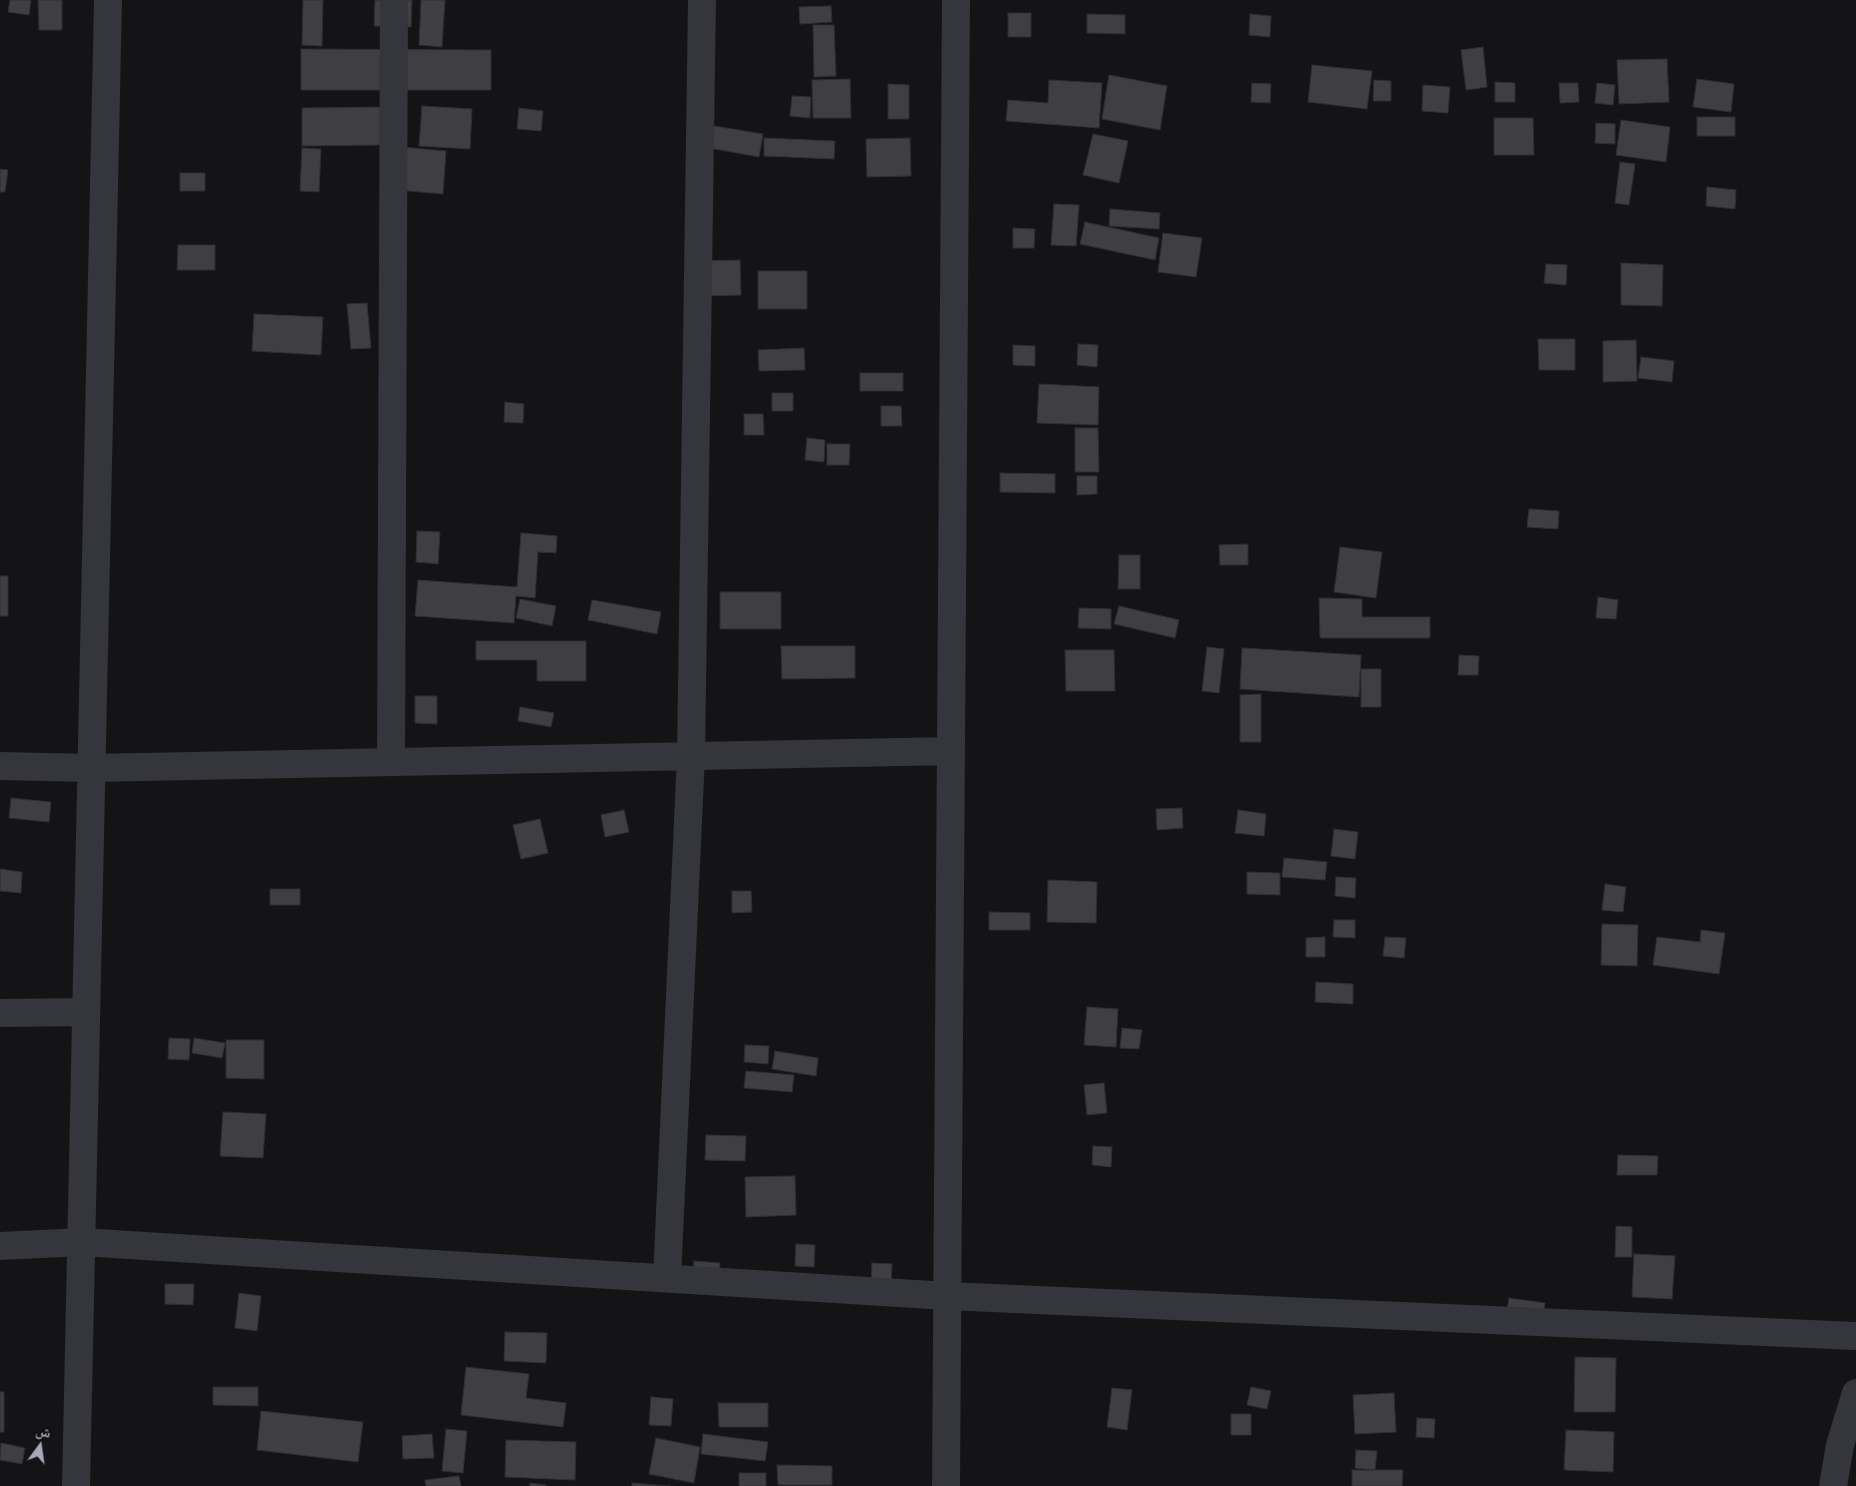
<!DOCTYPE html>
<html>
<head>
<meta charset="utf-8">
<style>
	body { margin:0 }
	#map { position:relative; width:1856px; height:1486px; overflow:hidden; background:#141416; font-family:Commissioner,"Noto Naskh Arabic",sans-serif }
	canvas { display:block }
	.north { position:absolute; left:15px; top:1421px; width:50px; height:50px; -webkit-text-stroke:4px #0f0f11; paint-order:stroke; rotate:14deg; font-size:14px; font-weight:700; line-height:20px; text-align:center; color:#a6a9b6 }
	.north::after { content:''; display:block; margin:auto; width:18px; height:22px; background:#a6a9b6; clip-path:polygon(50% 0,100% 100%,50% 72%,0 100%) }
</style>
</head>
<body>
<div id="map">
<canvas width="1856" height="1486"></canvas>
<div class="north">ش</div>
</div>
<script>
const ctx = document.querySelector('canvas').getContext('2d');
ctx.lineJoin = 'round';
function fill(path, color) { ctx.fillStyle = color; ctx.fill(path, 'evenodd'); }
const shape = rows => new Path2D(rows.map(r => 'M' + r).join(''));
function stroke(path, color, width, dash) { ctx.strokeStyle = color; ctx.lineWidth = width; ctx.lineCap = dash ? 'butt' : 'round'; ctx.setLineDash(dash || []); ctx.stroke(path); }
const building = shape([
	[10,0,31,0,29,15,8,12,10,0],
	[38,0,62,0,62,30,39,30,38,0],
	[303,0,323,0,322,46,302,45,303,0],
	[375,0,412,0,411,27,374,26,375,0],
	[421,0,445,0,442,47,419,45,421,0],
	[831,6,832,22,800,24,799,7,831,6],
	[1008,13,1031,13,1031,37,1008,37,1008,13],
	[1087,14,1125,15,1125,34,1087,33,1087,14],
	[1250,14,1271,16,1270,37,1249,35,1250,14],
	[813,25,834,25,836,76,814,77,813,25],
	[1483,47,1487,87,1466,90,1461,50,1483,47],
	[301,49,491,50,491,90,301,90,301,49],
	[1667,59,1669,102,1619,104,1617,60,1667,59],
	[1312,65,1372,71,1367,109,1308,102,1312,65],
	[1109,75,1167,86,1160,130,1102,119,1109,75],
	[850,79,851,118,813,118,812,80,850,79],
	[1697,79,1734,84,1731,112,1693,107,1697,79],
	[1049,80,1102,83,1099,128,1006,121,1008,100,1048,103,1049,80],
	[1374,80,1391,81,1391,101,1373,101,1374,80],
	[1495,82,1515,83,1515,102,1495,102,1495,82],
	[1252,83,1271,84,1270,103,1251,102,1252,83],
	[1559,83,1578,83,1579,102,1560,103,1559,83],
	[1597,83,1615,85,1613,105,1595,103,1597,83],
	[888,84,909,85,909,119,888,119,888,84],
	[1423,85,1450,87,1448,113,1422,111,1423,85],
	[792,96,811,97,810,118,790,116,792,96],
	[422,106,472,109,470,149,419,146,422,106],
	[383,107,383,145,302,146,302,108,383,107],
	[519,108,543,111,541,131,517,129,519,108],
	[1697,117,1735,117,1735,136,1697,136,1697,117],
	[1494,118,1533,118,1534,155,1494,155,1494,118],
	[1621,120,1670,127,1666,162,1616,155,1621,120],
	[1596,123,1615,124,1615,144,1595,143,1596,123],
	[702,124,763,134,759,157,698,146,702,124],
	[1093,134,1128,141,1119,183,1083,175,1093,134],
	[764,138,835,141,834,159,764,156,764,138],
	[910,138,911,176,867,177,866,139,910,138],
	[402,147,446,151,443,194,398,190,402,147],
	[302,148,321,149,319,192,300,191,302,148],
	[1620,162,1635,164,1629,205,1615,203,1620,162],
	[0,169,8,170,5,192,0,192,0,169],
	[180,173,205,173,205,191,180,191,180,173],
	[1707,187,1736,190,1735,209,1706,206,1707,187],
	[1054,204,1079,205,1076,246,1051,245,1054,204],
	[1110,209,1160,213,1159,229,1109,226,1110,209],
	[1085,222,1159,238,1155,260,1080,244,1085,222],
	[1013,228,1035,229,1034,248,1013,248,1013,228],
	[1163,233,1202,238,1196,277,1158,272,1163,233],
	[178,245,215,245,215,270,177,270,178,245],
	[740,260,741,295,702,296,701,261,740,260],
	[1621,263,1663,265,1662,306,1621,305,1621,263],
	[1546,264,1567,265,1566,285,1544,283,1546,264],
	[758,271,807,271,807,309,758,309,758,271],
	[367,303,371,348,351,349,347,304,367,303],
	[254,314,323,317,321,355,252,351,254,314],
	[1538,339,1575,339,1575,370,1539,370,1538,339],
	[1636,340,1637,381,1603,382,1603,341,1636,340],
	[1078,344,1098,345,1097,367,1077,365,1078,344],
	[1013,345,1035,346,1035,366,1013,365,1013,345],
	[804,348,805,370,759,371,758,350,804,348],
	[1641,357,1674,361,1672,382,1638,378,1641,357],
	[860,373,903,373,903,391,860,391,860,373],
	[1039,384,1099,387,1098,425,1037,423,1039,384],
	[772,393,793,393,793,411,772,411,772,393],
	[505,402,524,404,523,423,504,422,505,402],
	[881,406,901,406,902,426,881,426,881,406],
	[744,414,763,414,764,435,744,435,744,414],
	[1075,428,1098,428,1099,472,1075,472,1075,428],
	[807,438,825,440,824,462,805,460,807,438],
	[827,444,850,444,849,465,827,465,827,444],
	[1000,473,1055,474,1055,493,1000,492,1000,473],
	[1077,476,1097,476,1097,494,1077,495,1077,476],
	[1529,509,1559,511,1558,529,1527,527,1529,509],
	[417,531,440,532,438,564,416,562,417,531],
	[521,533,557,536,556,553,538,552,535,598,516,596,514,623,415,616,418,580,517,587,521,533],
	[1248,544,1248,565,1220,565,1219,545,1248,544],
	[1340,547,1382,552,1376,598,1334,592,1340,547],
	[1119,555,1140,555,1140,589,1118,589,1119,555],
	[0,576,8,576,8,616,0,616,0,576],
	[720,592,781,592,781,629,720,629,720,592],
	[1598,597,1618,600,1616,619,1596,618,1598,597],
	[1319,598,1362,599,1362,617,1430,617,1430,638,1320,638,1319,598],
	[520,599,556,606,552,626,516,618,520,599],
	[592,600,661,612,657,634,588,620,592,600],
	[1119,606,1179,620,1175,638,1114,624,1119,606],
	[1079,608,1111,609,1111,629,1078,628,1079,608],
	[476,641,586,641,586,681,537,681,537,660,476,660,476,641],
	[781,646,855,646,855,678,782,679,781,646],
	[1207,647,1224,649,1219,693,1202,691,1207,647],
	[1242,648,1361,655,1359,697,1240,689,1242,648],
	[1065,650,1114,650,1115,691,1066,691,1065,650],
	[1459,655,1479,656,1478,675,1458,675,1459,655],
	[1361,669,1381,669,1381,707,1361,707,1361,669],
	[1261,694,1261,742,1240,742,1240,695,1261,694],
	[415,696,437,696,437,724,415,723,415,696],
	[520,707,554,713,551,727,518,721,520,707],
	[11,798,51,802,49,822,9,818,11,798],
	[1182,808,1183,828,1157,830,1156,809,1182,808],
	[624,810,629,832,605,837,601,815,624,810],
	[1238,810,1266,814,1264,836,1235,833,1238,810],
	[540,819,548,853,521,859,513,825,540,819],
	[1334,829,1358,832,1355,859,1331,856,1334,829],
	[1284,858,1327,862,1325,880,1282,877,1284,858],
	[0,869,22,872,21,893,0,891,0,869],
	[1247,872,1280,873,1280,895,1247,894,1247,872],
	[1336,877,1356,878,1355,898,1335,896,1336,877],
	[1048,880,1097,882,1096,923,1047,922,1048,880],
	[1605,884,1626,887,1623,912,1602,910,1605,884],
	[270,889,300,889,300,905,270,905,270,889],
	[732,891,751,891,752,912,732,913,732,891],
	[989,912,1030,913,1030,930,989,930,989,912],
	[1334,920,1355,920,1355,938,1333,937,1334,920],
	[1602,924,1638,925,1637,966,1601,965,1602,924],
	[1701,930,1725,933,1719,974,1653,965,1657,937,1700,942,1701,930],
	[1325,937,1325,957,1306,957,1306,938,1325,937],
	[1385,937,1406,938,1404,958,1383,956,1385,937],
	[1316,982,1353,984,1353,1004,1315,1002,1316,982],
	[1087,1007,1118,1009,1116,1047,1084,1045,1087,1007],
	[1122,1028,1142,1030,1139,1049,1120,1048,1122,1028],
	[169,1038,190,1039,189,1060,168,1059,169,1038],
	[194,1038,225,1043,222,1058,192,1053,194,1038],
	[226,1040,264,1040,264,1079,226,1078,226,1040],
	[745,1045,769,1046,768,1064,744,1062,745,1045],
	[775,1051,818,1058,816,1076,772,1069,775,1051],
	[746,1071,794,1075,792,1092,744,1088,746,1071],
	[1104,1083,1107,1113,1087,1115,1084,1085,1104,1083],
	[223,1112,266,1114,263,1158,220,1156,223,1112],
	[706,1135,746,1136,745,1161,705,1160,706,1135],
	[1093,1146,1112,1147,1111,1167,1092,1165,1093,1146],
	[1618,1155,1658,1156,1657,1175,1617,1175,1618,1155],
	[795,1176,796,1215,746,1217,745,1177,795,1176],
	[1616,1226,1632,1227,1632,1257,1615,1257,1616,1226],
	[796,1244,815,1245,814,1267,795,1266,796,1244],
	[1634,1254,1675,1256,1672,1299,1632,1297,1634,1254],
	[694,1261,720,1263,718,1286,693,1284,694,1261],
	[872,1263,892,1264,891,1288,871,1287,872,1263],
	[165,1284,194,1284,193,1305,165,1304,165,1284],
	[239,1293,261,1296,257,1331,235,1328,239,1293],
	[1509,1298,1545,1303,1542,1322,1506,1317,1509,1298],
	[505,1332,547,1333,546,1363,504,1361,505,1332],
	[1575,1357,1616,1358,1615,1412,1574,1412,1575,1357],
	[466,1367,529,1374,526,1398,566,1403,563,1427,461,1415,466,1367],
	[213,1387,258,1387,258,1406,213,1405,213,1387],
	[1251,1387,1271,1391,1267,1409,1247,1405,1251,1387],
	[1112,1388,1132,1390,1127,1430,1107,1427,1112,1388],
	[0,1392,4,1392,4,1432,0,1432,0,1392],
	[1394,1393,1396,1432,1355,1434,1353,1395,1394,1393],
	[651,1397,673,1399,671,1426,649,1425,651,1397],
	[718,1403,768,1403,768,1427,719,1427,718,1403],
	[261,1411,363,1422,358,1462,257,1450,261,1411],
	[1231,1414,1251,1414,1251,1435,1231,1435,1231,1414],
	[1417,1418,1435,1419,1434,1438,1416,1437,1417,1418],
	[446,1429,467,1431,463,1473,442,1471,446,1429],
	[1566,1430,1614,1432,1613,1472,1564,1470,1566,1430],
	[432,1434,434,1458,403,1459,402,1436,432,1434],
	[703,1434,768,1442,765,1461,701,1454,703,1434],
	[656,1438,700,1447,694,1483,649,1474,656,1438],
	[506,1440,576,1442,575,1480,505,1477,506,1440],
	[1,1443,25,1448,22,1464,0,1460,1,1443],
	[1356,1450,1377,1451,1375,1470,1355,1468,1356,1450],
	[777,1465,832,1466,832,1485,778,1485,777,1465],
	[1352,1470,1403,1470,1402,1486,1352,1486,1352,1470],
	[739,1473,766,1473,766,1486,739,1486,739,1473],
	[459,1476,461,1486,426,1486,425,1480,459,1476],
	[530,1483,546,1485,546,1486,530,1486,530,1483],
	[632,1483,670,1486,632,1486,632,1483]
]);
fill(building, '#3e3e43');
stroke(building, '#2f2e32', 1);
stroke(shape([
	[391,761,394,0],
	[0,766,91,768,951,751],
	[0,1013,86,1012],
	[0,1246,81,1242,947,1296,1856,1336],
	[667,1278,691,756,702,0],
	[76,1486,108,0],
	[946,1486,956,0],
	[1833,1486,1840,1445,1856,1393]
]), '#35363b', 28);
</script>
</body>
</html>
